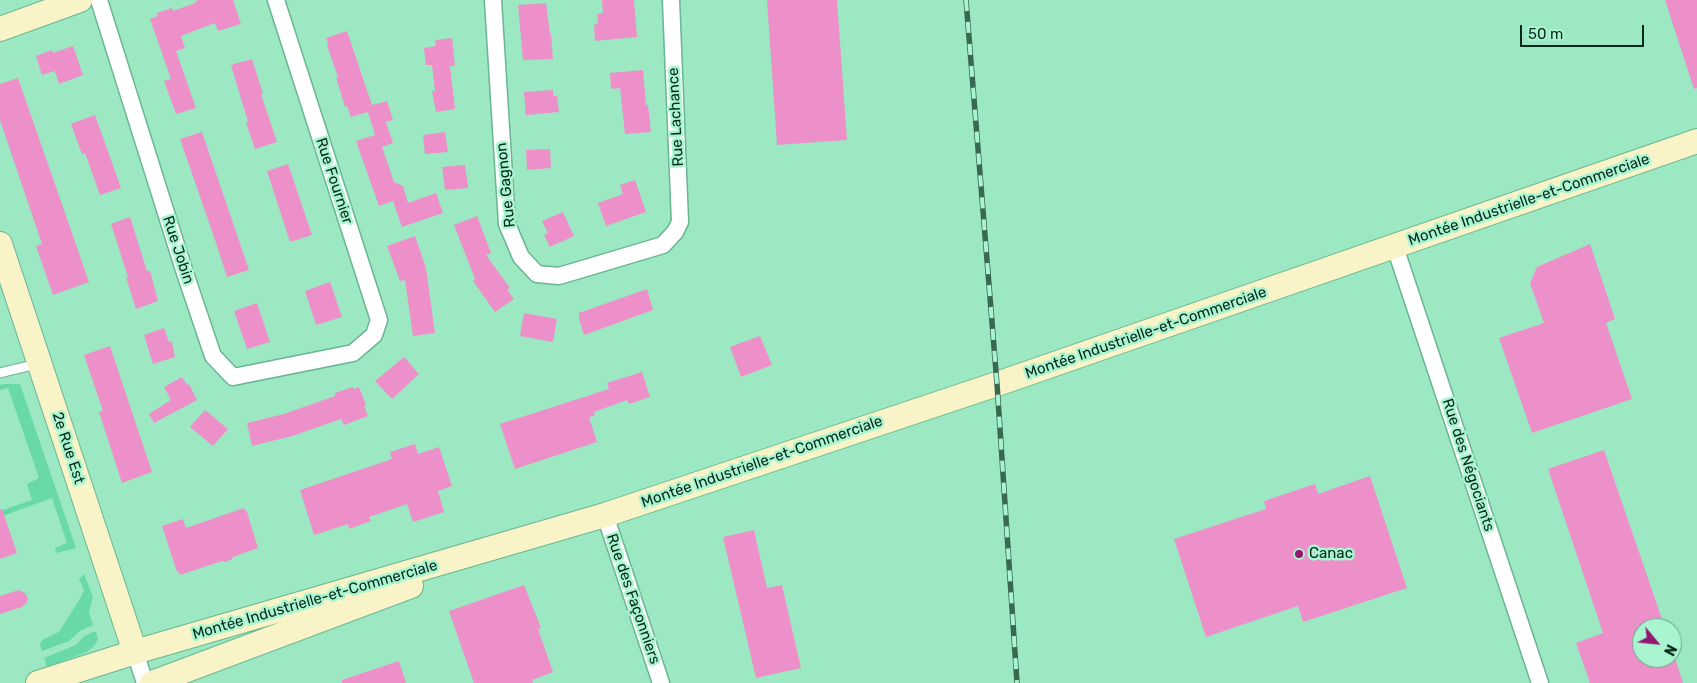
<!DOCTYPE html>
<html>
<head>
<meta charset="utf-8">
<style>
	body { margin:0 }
	#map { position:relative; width:1697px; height:683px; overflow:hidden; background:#9ce8c3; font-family:Rubik,sans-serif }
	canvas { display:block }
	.north { position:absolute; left:1632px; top:618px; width:50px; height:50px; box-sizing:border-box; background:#a9f5d0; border:1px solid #68a388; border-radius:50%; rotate:118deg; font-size:14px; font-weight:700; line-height:20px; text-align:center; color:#07281b }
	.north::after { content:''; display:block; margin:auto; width:18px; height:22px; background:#951872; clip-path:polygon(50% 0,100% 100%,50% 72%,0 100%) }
	.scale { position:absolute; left:1520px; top:25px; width:124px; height:22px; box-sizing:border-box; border:2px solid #07281b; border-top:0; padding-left:6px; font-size:15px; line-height:18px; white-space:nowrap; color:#07281b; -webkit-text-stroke:4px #a9f5d0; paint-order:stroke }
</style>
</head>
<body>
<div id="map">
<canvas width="1697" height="683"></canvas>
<div class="north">N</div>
<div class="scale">50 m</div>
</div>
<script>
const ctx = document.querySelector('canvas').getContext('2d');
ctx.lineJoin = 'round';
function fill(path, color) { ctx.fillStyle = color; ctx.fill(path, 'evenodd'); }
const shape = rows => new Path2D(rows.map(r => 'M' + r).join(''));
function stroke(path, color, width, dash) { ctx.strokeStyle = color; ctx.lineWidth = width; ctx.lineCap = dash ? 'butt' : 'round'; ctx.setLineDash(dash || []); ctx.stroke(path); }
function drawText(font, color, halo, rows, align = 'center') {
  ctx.font = font + ' Rubik,sans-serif'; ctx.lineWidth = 5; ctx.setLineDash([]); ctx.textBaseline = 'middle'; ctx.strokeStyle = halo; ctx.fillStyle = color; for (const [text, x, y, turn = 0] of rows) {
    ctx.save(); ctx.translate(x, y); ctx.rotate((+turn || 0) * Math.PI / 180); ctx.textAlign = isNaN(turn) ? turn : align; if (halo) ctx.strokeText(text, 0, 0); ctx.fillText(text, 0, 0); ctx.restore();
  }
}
fill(shape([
	[4,384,20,384,76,548,56,553,55,548,67,543,52,498,0,517,0,511,32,500,27,484,39,478,8,388,0,390,0,385],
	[84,574,93,597,89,612,93,625,80,631,69,641,42,651,40,645,42,640,59,632,81,597,84,590,79,579],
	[93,632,96,632,98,639,94,646,87,652,47,667,44,658,76,645,83,637]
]), '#68d9a7');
fill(shape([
	[197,0,233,0,241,24,218,31,215,23,181,36,185,48,176,51,196,108,176,114,164,81,171,79,150,19,158,16,157,13,172,8,173,11,195,3],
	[602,0,634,0,637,37,595,41,594,25,598,24,597,14,603,13],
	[767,0,837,0,847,140,777,145],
	[1665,0,1697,0,1697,88,1694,89],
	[546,3,550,34,551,34,553,59,523,60,518,5],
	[347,31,372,105,387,101,393,120,386,122,393,143,382,147,394,182,403,186,408,203,436,193,443,213,402,227,393,201,379,206,356,141,375,135,368,112,351,117,347,106,345,107,336,77,338,77,327,45,328,44,326,38],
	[452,38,455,66,450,66,455,109,436,112,432,91,435,91,432,65,426,65,424,48,436,46,435,40],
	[73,46,83,75,59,84,55,71,42,75,36,56,52,50,53,53],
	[252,59,263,94,261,94,277,142,255,149,246,123,248,122,231,65],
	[643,70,646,105,648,105,651,132,625,134,620,88,611,89,610,73],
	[18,78,89,282,53,295,36,246,42,244,0,120,0,84],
	[553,90,553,96,557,96,559,112,526,115,524,92],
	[95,115,121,188,100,195,85,153,82,154,71,124],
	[202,132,249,270,227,277,214,237,180,139],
	[445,132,448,152,425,154,423,135],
	[550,149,551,168,527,170,526,150],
	[288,164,312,235,290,242,267,171],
	[465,165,468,188,445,190,442,167],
	[635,180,646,212,606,226,598,203,623,194,620,185],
	[563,212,574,236,550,247,544,235,548,233,542,221],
	[477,216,491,253,486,255,510,288,507,290,514,299,495,312,473,281,475,279,454,225],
	[130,217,147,271,150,271,158,301,136,309,126,277,128,277,111,224],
	[415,236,426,268,435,333,413,336,405,280,400,281,387,246],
	[1590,244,1615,319,1606,323,1632,399,1532,433,1499,338,1544,323,1530,283,1537,267],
	[330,282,342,317,316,325,305,291],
	[647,289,653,310,584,335,579,319,579,313],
	[257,303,270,342,247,349,234,311],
	[524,313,557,319,553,342,520,336],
	[164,328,169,342,172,342,175,357,153,364,144,335],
	[760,336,772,365,741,377,730,347],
	[110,346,152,472,122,483,99,412,103,411,84,355],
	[404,357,419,374,392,399,375,381],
	[642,372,650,397,629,404,627,400,594,412,595,416,589,417,597,442,515,469,500,424,609,389,607,383],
	[182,377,187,385,189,384,197,400,154,423,149,414,171,400,164,387],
	[353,387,354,389,359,387,366,405,364,406,368,416,344,425,341,419,292,436,252,446,247,423,284,414,335,396,335,393],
	[205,410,228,429,213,446,190,427],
	[415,444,418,454,439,447,452,486,438,491,444,512,413,522,407,504,369,517,371,521,349,529,348,524,314,535,300,490,392,459,390,452],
	[1604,450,1665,628,1642,628,1642,658,1675,658,1683,683,1590,683,1576,643,1603,633,1548,469],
	[1370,476,1407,588,1303,622,1298,606,1206,637,1174,539,1266,509,1264,501,1315,484,1318,494],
	[244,508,247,512,258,548,233,557,232,559,225,562,222,561,180,575,178,571,177,572,162,526,183,519,186,528],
	[0,509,2,509,17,553,0,559],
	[754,530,767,588,782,585,801,668,756,678,723,537],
	[524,585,541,628,538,629,553,672,532,680,533,683,474,683,449,611],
	[19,590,26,594,28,599,27,602,22,607,0,614,0,596],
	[399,661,406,683,342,683,342,680]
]), '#ed90ca');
const lane = shape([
	[0,373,37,364]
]);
const street = shape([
	[99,0,184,270,213,356,233,377,353,353,374,335,379,320,276,0],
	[493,0,507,224,521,257,537,274,559,276,663,245,675,232,680,222,671,0],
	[1395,247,1540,683],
	[605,515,661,683],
	[135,652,145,683]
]);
const secondary = shape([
	[0,29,80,0],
	[0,244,135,652],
	[38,683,135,652,605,515,997,384,1697,141],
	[152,683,411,586]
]);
stroke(lane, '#6ab592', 11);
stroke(street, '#6ab592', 19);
stroke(secondary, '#6ab592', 26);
stroke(lane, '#fff', 9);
stroke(street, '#fff', 16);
stroke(secondary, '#f9f4c8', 24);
const rail = shape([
	[966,0,997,384,1017,683]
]);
stroke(rail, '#386752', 5.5);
stroke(rail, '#a9f5d0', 4, [11]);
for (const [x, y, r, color] of [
	[1299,554,5,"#951872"]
]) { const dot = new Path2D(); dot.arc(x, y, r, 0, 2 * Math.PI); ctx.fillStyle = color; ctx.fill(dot); stroke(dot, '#a9f5d0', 2); }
drawText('15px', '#07281b', '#a9f5d0', [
	["Rue Lachance",676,117,-93],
	["Rue Fournier",334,181,72],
	["Rue Gagnon",506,185,-96],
	["Montée Industrielle-et-Commerciale",1529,200,-19],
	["Rue Jobin",178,250,72],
	["Montée Industrielle-et-Commerciale",1146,333,-19],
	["2e Rue Est",68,448,72],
	["Montée Industrielle-et-Commerciale",762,462,-19],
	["Rue des Négociants",1468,465,72],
	["Rue des Façonniers",633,599,71],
	["Montée Industrielle-et-Commerciale",315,600,-16]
]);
drawText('15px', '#07281b', '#a9f5d0', [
	["Canac",1309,554]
], 'left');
</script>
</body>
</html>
